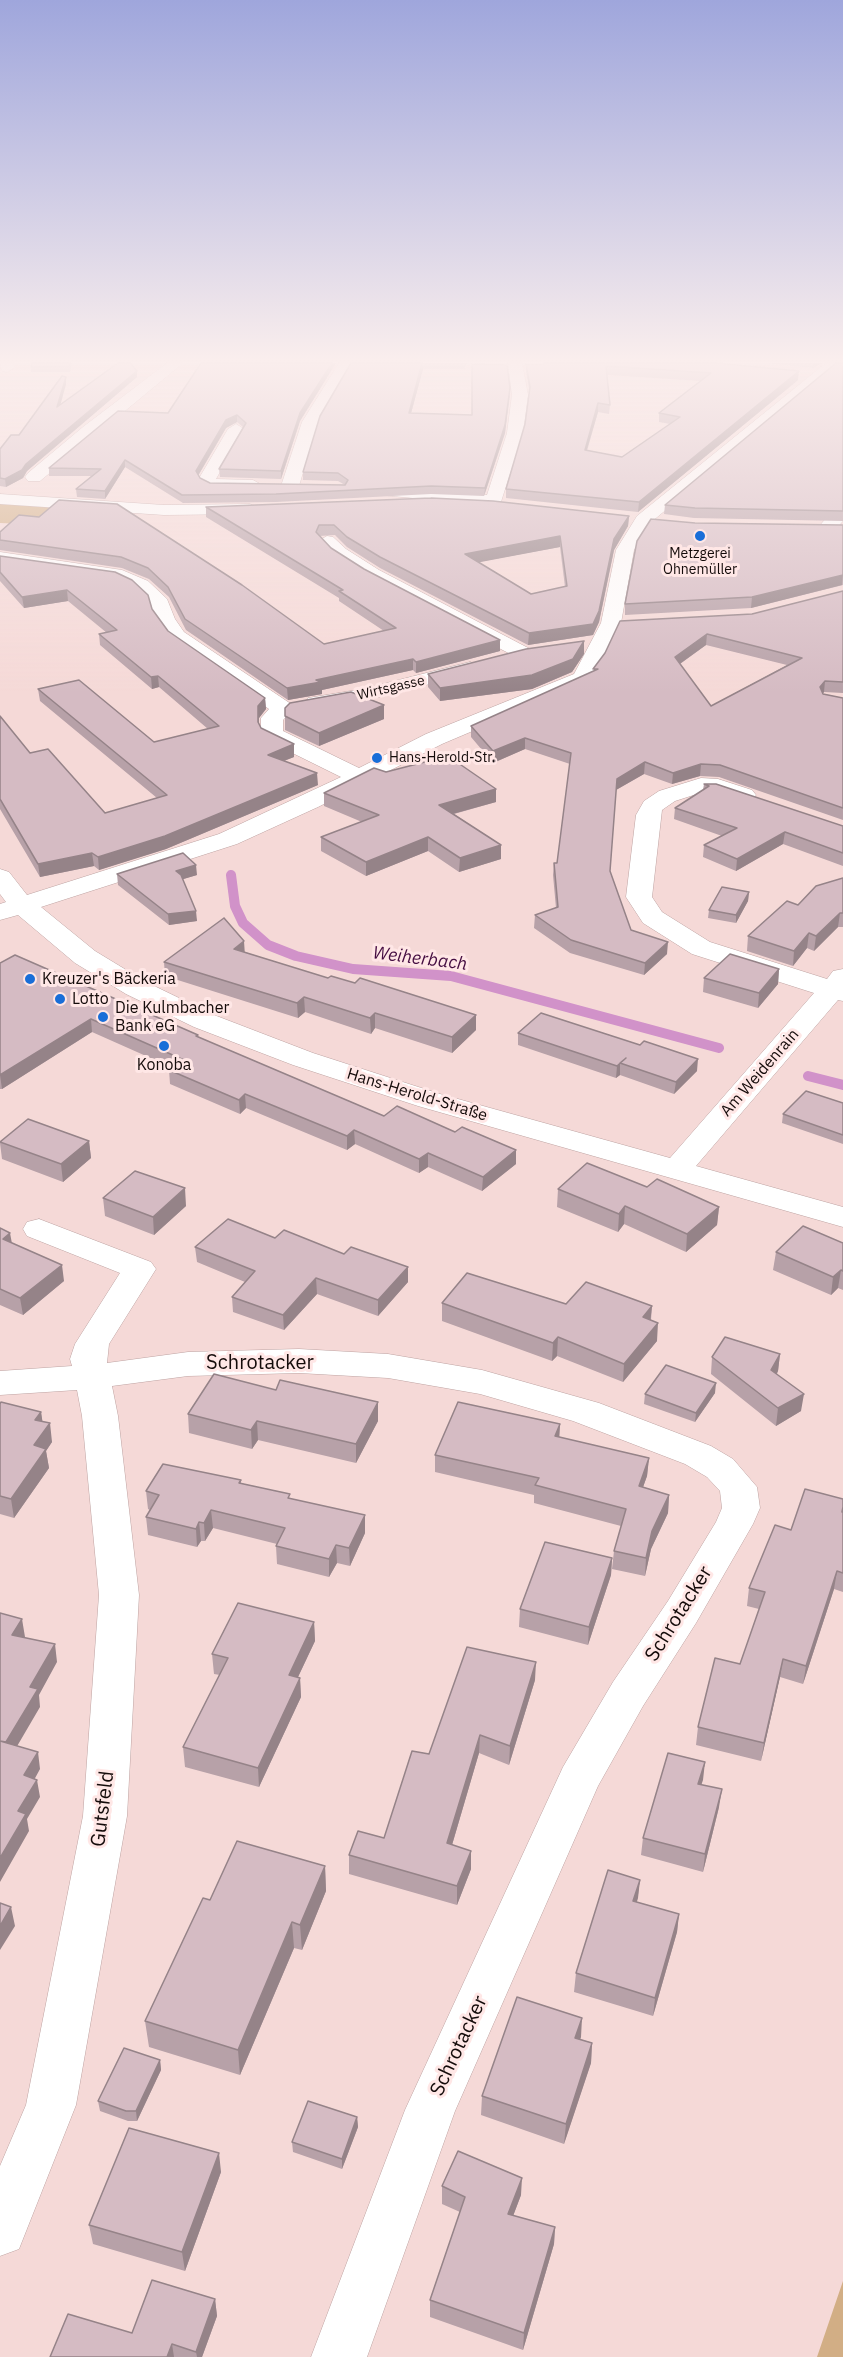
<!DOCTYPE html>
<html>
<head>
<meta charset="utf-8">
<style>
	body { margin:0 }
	canvas { display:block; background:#f5d9d7 }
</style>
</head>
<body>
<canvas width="843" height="2357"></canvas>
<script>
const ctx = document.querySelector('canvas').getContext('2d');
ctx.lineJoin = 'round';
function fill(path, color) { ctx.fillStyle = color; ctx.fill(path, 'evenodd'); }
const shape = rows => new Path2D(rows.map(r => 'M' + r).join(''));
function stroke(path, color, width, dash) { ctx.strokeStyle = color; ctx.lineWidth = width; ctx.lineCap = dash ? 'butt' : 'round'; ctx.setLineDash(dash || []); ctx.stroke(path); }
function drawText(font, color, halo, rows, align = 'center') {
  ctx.font = font + ' "IBM Plex Sans",sans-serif'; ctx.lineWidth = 6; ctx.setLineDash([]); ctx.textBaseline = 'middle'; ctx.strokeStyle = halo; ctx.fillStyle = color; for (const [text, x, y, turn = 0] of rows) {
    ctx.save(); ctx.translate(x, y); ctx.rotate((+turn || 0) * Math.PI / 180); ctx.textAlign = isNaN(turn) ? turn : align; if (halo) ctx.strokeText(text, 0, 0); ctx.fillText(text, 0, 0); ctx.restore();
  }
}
fill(shape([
	[0,502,80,508,70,526,0,523],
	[843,2281,843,2357,817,2357]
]), '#d2ae85');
stroke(shape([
	[231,875,235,906,243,923,268,945,296,956,353,969,451,976,719,1048],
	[808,1076,843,1085]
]), '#d192c9', 10);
const minor = shape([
	[0,363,14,363,14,368,7,372,2,371,0,363],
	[167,363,183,363,40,481,28,481,25,477,28,473,83,427,167,363],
	[339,363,353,363,318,422,299,486,296,490,284,490,281,486,302,422,339,363],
	[508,363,522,363,528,395,523,433,499,508,493,509,478,504,381,495,378,491,381,487,387,486,487,495,507,433,512,395,508,363],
	[826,363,843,363,650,523,634,550,621,623,602,663,588,682,442,744,318,807,237,844,41,907,95,951,146,982,214,1015,313,1053,440,1094,670,1158,814,993,692,954,643,923,626,897,636,815,644,801,659,791,701,778,718,779,752,790,756,795,752,800,744,802,715,793,703,792,675,801,662,810,652,897,662,912,710,942,827,979,833,971,843,969,843,1001,838,1000,696,1166,843,1207,843,1227,418,1106,293,1065,194,1027,126,994,75,963,18,915,0,920,0,904,6,902,0,894,0,869,9,872,27,895,219,834,341,777,264,739,261,734,261,718,269,709,170,640,155,619,151,605,134,589,117,581,0,564,0,552,122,570,148,581,167,599,175,619,184,632,291,704,294,709,283,720,283,731,359,768,426,734,574,674,601,623,616,550,637,516,826,363],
	[236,424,244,429,216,479,253,480,262,485,253,490,205,488,198,480,228,429,236,424],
	[0,494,164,505,250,504,259,509,250,514,164,515,0,504,0,494],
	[843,505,843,521,833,532,821,532,818,528,821,524,837,506,843,505],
	[327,536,333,537,346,549,379,570,532,650,535,654,532,658,518,658,365,578,332,557,321,545,318,541,327,536],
	[470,662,477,664,480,668,477,672,363,701,316,710,308,708,305,703,308,698,363,689,470,662],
	[39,1219,151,1262,156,1269,109,1344,107,1363,188,1352,299,1349,388,1354,482,1370,599,1403,711,1446,733,1459,757,1487,760,1508,753,1524,696,1623,643,1706,598,1786,455,2111,367,2357,311,2357,405,2110,563,1767,613,1682,668,1601,716,1522,722,1508,720,1491,707,1477,685,1464,573,1421,480,1394,388,1378,299,1373,188,1376,112,1386,118,1416,139,1595,127,1816,76,2105,19,2249,0,2256,0,2166,26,2105,83,1816,99,1595,82,1416,77,1390,0,1395,0,1371,72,1366,70,1359,75,1344,120,1273,27,1236,23,1229,27,1222,39,1219]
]);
stroke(minor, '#bea3a2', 1);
fill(minor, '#fff');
fill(shape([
	[72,363,70,372,31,372,31,367],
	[201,363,336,363,300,421,281,479,220,477,219,469,243,427,237,422,226,428,198,476,200,478,210,483,345,485,338,481,303,480,303,472,351,363,467,363,465,369,423,369,411,413,472,415,510,395,505,433,484,496,431,494,276,502,183,503,125,467,105,499,77,497,76,489,91,476,49,476,49,468,168,413],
	[716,363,798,380,638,512,506,498,506,489,525,424,530,393,526,372,526,364],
	[607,375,701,381,659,413,659,422,670,424,622,457,587,451,598,412,609,414,610,405],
	[764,363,822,363,813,368],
	[843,363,843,521,694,518,664,514,665,505],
	[137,371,137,377,27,471,23,478,6,487,0,486,0,449,19,435,66,377,66,384,60,404],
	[206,507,629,516,628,526,614,550,599,622,593,635,528,645,380,568,347,547,335,535,319,536,331,548,364,569,500,640,500,651,416,673,413,670,322,690,322,694,288,700,186,630,169,597,149,579,122,568,0,550,0,532,39,517,324,644,384,631,339,601,339,598,206,517],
	[560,547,565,587,531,594,478,562],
	[695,523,843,525,843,585,751,608,625,615,625,604],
	[0,556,152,609,168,631,265,698,266,709,259,718,259,723,261,728,294,744,294,757,284,761,318,785,166,849,99,870,94,866,40,877,0,809,0,716,30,753,105,813,157,798,40,701,38,689,154,742,208,729,159,687,152,689,100,645,99,634,107,633,68,601,24,608,0,581],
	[843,591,843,693,824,692,823,693,823,694,843,698,843,820,719,777,700,776,672,784,644,774,616,790,610,871,631,930,667,954,644,975,570,953,534,928,535,915,556,908,553,875,554,863,557,863,570,764,525,749,493,763,471,737,471,726,752,614],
	[706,645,787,665,711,706,680,664],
	[584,654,572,672,532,689,440,701,428,687,428,674],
	[285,708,384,719,319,746,285,730],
	[386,772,496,789,496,802,454,814,501,845,501,859,459,872,428,851,366,876,321,851,321,837,362,822,324,806,324,793],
	[704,784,843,826,843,866,783,844,736,871,703,857,704,845,722,836,674,819,675,808,703,790],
	[117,874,197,875,183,879,197,921,169,925,118,885],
	[843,878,843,927,838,927,814,951,807,948,793,966,747,951,748,936,798,905],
	[749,892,748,901,736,923,708,918,709,910],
	[245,952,476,1030,452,1053,375,1028,371,1034,305,1012,298,1018,165,976,164,962],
	[0,963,198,1037,384,1116,455,1132,516,1150,516,1164,482,1191,428,1167,419,1173,355,1144,347,1150,246,1108,240,1114,170,1084,169,1070,173,1068,92,1032,2,1089,0,1089],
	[779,969,778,984,758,1008,703,992,704,978],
	[518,1033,697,1071,674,1094,620,1075,616,1078,518,1045],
	[843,1103,843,1144,782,1123,783,1114],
	[89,1141,91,1158,63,1182,2,1159,0,1143,0,1142],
	[647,1187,719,1207,717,1225,686,1252,624,1224,618,1232,557,1207,558,1189],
	[103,1198,186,1206,154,1235,105,1216],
	[0,1228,12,1243,64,1281,23,1315,0,1305],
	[275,1238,408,1282,378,1316,317,1294,284,1330,233,1312,232,1297,245,1282,197,1262,195,1247],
	[843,1243,843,1290,838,1288,831,1295,773,1270,776,1252],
	[442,1303,652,1306,651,1320,657,1341,623,1382,557,1356,552,1361,442,1321],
	[780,1354,778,1371,777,1374,801,1411,776,1426,711,1374,712,1357],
	[715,1393,695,1422,644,1404,645,1394],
	[0,1404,41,1412,42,1421,52,1442,46,1451,49,1468,14,1518,0,1514],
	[188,1414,378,1421,356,1463,258,1440,252,1449,189,1433],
	[560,1424,559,1437,649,1458,647,1476,643,1487,669,1495,668,1513,651,1549,645,1576,612,1569,614,1551,621,1526,534,1503,534,1495,435,1472,435,1455],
	[241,1480,241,1483,290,1498,365,1533,350,1566,337,1563,329,1577,277,1564,276,1546,277,1544,213,1528,205,1541,201,1541,197,1547,148,1535,146,1517,150,1510,148,1509,146,1491],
	[843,1499,843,1592,834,1589,803,1684,780,1677,761,1761,696,1745,698,1727,740,1664,759,1609,747,1606,749,1588,791,1530],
	[612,1558,611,1575,588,1645,519,1627,520,1609],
	[314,1622,315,1641,298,1677,300,1678,301,1697,259,1787,185,1767,183,1747,220,1675,214,1674,212,1654],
	[535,1680,509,1765,479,1753,452,1845,471,1869,457,1905,349,1874,349,1855,384,1838,429,1754],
	[705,1762,701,1784,719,1807,703,1872,641,1855,643,1838],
	[325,1866,326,1891,302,1950,294,1948,240,2075,149,2047,145,2021,210,1900],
	[640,1880,637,1902,679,1914,677,1932,653,2016,574,1992,576,1973],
	[581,2037,580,2039,592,2043,591,2063,564,2144,481,2115,482,2096],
	[160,2060,161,2070,137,2121,128,2121,100,2111,98,2101],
	[357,2117,358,2127,342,2169,293,2152,292,2142],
	[221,2172,185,2271,93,2244,89,2225],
	[442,2186,521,2195,513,2216,555,2227,554,2244,523,2350,430,2317,430,2300,460,2212,442,2204],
	[215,2299,217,2316,202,2357,50,2357,132,2333]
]), '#b7a1a8');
fill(shape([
	[332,363,336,363,300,421,281,479,281,471,300,413],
	[423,363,423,369,409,421,409,413],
	[814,363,822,363,813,368],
	[137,371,137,377,27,471,23,478,6,487,5,479,26,464],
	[799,371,798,380,638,512,639,502],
	[66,377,66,384,58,414,57,407],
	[510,388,505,433,484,496,485,488],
	[598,403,598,412,584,459,585,450],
	[237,415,237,422,226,428,196,479,196,471,226,420],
	[125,460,125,467,105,499,105,491],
	[629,516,628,526,614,550,599,622,593,635,528,645,529,633,614,539],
	[560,536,560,547,465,565,465,554],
	[843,575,842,585,751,608,752,597],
	[67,590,68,601,24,608,22,597],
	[707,634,706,645,674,668,675,657],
	[500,640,500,651,416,673,416,662],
	[584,641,584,654,572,672,532,689,440,701,440,688],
	[413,659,413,670,322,690,322,694,288,700,287,688,316,680],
	[158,676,159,687,152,689,151,677],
	[825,681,824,692,819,698,820,687],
	[265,698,266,709,259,718,259,734,258,706],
	[384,705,384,719,319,746,319,733],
	[525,738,525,749,493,763,493,751],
	[294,744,294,757,268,767,268,755],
	[645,762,644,774,616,790,617,779],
	[701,764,700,776,672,784,673,773],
	[317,773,318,785,166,849,99,870,98,857],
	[496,789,496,802,438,818,439,805],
	[785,832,783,844,736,871,737,859],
	[428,837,428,851,366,876,366,862],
	[501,845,501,859,459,872,460,858],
	[92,853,94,866,40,877,38,864],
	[196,865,197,875,177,881,176,871],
	[749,892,748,901,736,923,736,915],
	[196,911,197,921,169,925,168,914],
	[840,913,838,927,814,951,816,936],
	[809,933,807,948,793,966,794,951],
	[244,941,245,956,234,949],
	[668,942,667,954,644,975,645,963],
	[779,969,778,984,758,1008,759,993],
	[304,997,305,1012,298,1018,297,1003],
	[375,1013,375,1028,371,1034,370,1018],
	[476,1015,476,1030,452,1053,452,1037],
	[91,1019,92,1032,2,1089,0,1075],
	[698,1059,697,1071,674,1094,676,1082],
	[620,1063,620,1075,616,1078,617,1066],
	[245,1094,246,1108,240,1114,239,1100],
	[354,1130,355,1144,347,1150,347,1136],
	[89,1141,91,1158,63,1182,61,1164],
	[516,1150,516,1164,482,1191,483,1177],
	[428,1153,428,1167,419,1173,419,1159],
	[185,1188,186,1206,154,1235,153,1217],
	[625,1206,624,1224,618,1232,619,1214],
	[719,1207,717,1225,686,1252,687,1234],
	[10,1233,13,1249,3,1239],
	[62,1265,64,1281,23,1315,20,1298],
	[408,1267,408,1282,378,1316,378,1300],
	[841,1270,838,1288,831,1295,833,1277],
	[316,1278,317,1294,284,1330,283,1315],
	[652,1306,650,1324,643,1317],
	[658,1323,657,1341,623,1382,624,1364],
	[558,1337,557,1356,552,1361,553,1343],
	[780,1354,778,1371,769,1387,771,1370],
	[716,1383,715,1393,695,1422,696,1413],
	[804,1394,801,1411,776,1426,778,1408],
	[378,1402,378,1421,356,1463,356,1444],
	[41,1412,44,1431,35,1420],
	[257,1421,258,1440,252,1449,251,1430],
	[50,1423,52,1442,46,1451,49,1468,14,1518,11,1499,34,1445],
	[560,1424,559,1442,555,1436],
	[649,1458,647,1476,637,1504,639,1486],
	[669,1495,668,1513,651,1549,645,1576,646,1558,652,1531],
	[211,1510,213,1528,205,1541,204,1523],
	[365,1515,365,1533,350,1566,349,1548],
	[199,1522,201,1541,197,1547,196,1529],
	[336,1545,337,1563,329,1577,329,1559],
	[612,1558,611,1575,588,1645,589,1627],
	[837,1571,834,1589,803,1684,806,1666],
	[22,1619,25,1637,15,1653,12,1635],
	[314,1622,315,1641,290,1694,289,1675],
	[55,1644,57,1662,39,1695,40,1707,9,1760,6,1742,30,1687],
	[783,1659,780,1677,761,1761,764,1743],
	[536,1662,535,1680,509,1765,510,1746],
	[300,1678,301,1697,259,1787,258,1768],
	[480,1735,479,1753,447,1862,447,1843],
	[38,1752,40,1769,27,1793,24,1775],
	[705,1762,703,1780,696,1801,698,1784],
	[37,1780,40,1797,27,1819,29,1831,0,1882,0,1858,18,1811],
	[722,1789,719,1807,703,1872,705,1854],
	[471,1851,471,1869,457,1905,457,1886],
	[325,1866,326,1891,302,1950,300,1925],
	[640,1880,638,1898,631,1919,633,1901],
	[11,1907,15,1926,0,1950,0,1926],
	[679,1914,677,1932,653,2016,655,1998],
	[292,1922,294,1948,240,2075,238,2050],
	[582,2018,581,2037,574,2057,575,2038],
	[592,2043,591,2063,564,2144,566,2124],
	[160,2060,161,2070,137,2121,136,2111],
	[357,2117,358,2127,342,2169,342,2159],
	[219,2153,221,2172,185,2271,182,2252],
	[522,2178,521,2195,507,2232,508,2214],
	[555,2227,554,2244,523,2350,524,2333],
	[215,2299,217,2316,202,2357,197,2357,196,2352],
	[172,2344,174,2357,167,2357]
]), '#958388');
const building = shape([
	[32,363,70,363,69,366,31,367,32,363],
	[118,363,130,363,137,371,26,464,22,470,5,479,0,478,0,449,11,435,19,435,62,376,66,377,57,407,118,363],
	[201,363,332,363,300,413,281,471,219,469,246,423,237,415,226,420,196,471,200,478,210,483,345,485,348,480,338,473,303,472,320,416,351,363,422,363,409,413,472,415,472,364,507,365,510,388,505,425,485,488,431,486,276,494,182,495,125,460,105,491,76,489,101,469,49,468,118,411,168,413,201,363],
	[544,363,716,363,799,371,639,502,506,489,525,424,530,387,526,364,544,364,544,363],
	[606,366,711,373,659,413,680,417,622,457,585,450,598,403,610,405,606,366],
	[836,363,843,363,843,511,695,508,665,505,836,363],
	[431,498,493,501,629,516,614,539,599,611,593,624,529,633,380,557,347,537,334,525,319,525,316,532,331,548,364,569,500,640,416,662,413,659,316,680,321,682,287,688,185,619,168,587,148,568,121,557,0,540,0,532,19,515,39,517,59,500,117,504,242,585,324,644,396,628,339,591,343,590,206,507,431,498],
	[560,536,567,586,531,594,465,554,560,536],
	[651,519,695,523,843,525,843,575,752,597,625,604,637,541,651,519],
	[0,556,115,572,132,580,148,595,152,609,168,631,265,698,258,706,258,722,261,728,294,744,268,755,317,773,165,836,98,857,92,853,38,864,0,799,0,716,30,753,48,749,105,813,167,795,38,689,79,680,154,742,219,726,158,676,151,677,99,634,117,630,67,590,22,597,0,572,0,556],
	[843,591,843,682,825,681,820,687,823,694,843,698,843,808,720,765,701,764,673,773,645,762,617,779,610,871,631,930,668,942,645,963,571,940,535,915,558,907,554,863,557,863,571,753,525,738,493,751,471,726,598,669,593,669,605,653,620,621,752,614,843,591],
	[707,634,802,658,711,706,675,657,707,634],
	[584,641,573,659,532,675,440,688,428,674,526,649,584,641],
	[351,692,384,705,319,733,285,716,285,708,290,703,351,692],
	[448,756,496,789,439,805,501,845,460,858,428,837,366,862,321,837,379,815,324,793,374,768,386,772,448,756],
	[704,784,716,784,843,826,843,853,785,832,737,859,704,845,737,828,675,808,709,786,704,784],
	[183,853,196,865,176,871,181,875,196,911,168,914,117,874,183,853],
	[843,878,843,913,840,913,816,936,809,933,794,951,748,936,787,901,798,905,816,886,843,878],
	[722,887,749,892,736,915,709,910,722,887],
	[224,918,244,941,234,949,328,978,331,976,355,983,360,978,476,1015,452,1037,375,1013,370,1018,304,997,297,1003,164,962,224,918],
	[730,954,779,969,759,993,704,978,730,954],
	[15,955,198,1035,196,1036,384,1116,397,1106,455,1132,462,1127,516,1150,483,1177,428,1153,419,1159,354,1130,347,1136,245,1094,239,1100,169,1070,184,1060,91,1019,0,1075,0,963,15,955],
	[541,1013,640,1045,644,1041,698,1059,676,1082,620,1063,626,1058,617,1066,518,1033,541,1013],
	[806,1091,843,1103,843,1135,783,1114,806,1091],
	[28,1119,89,1141,61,1164,0,1142,28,1119],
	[587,1163,647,1187,657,1179,719,1207,687,1234,625,1206,619,1214,558,1189,587,1163],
	[135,1171,185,1188,153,1217,103,1198,135,1171],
	[228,1219,275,1238,284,1230,344,1254,351,1247,408,1267,378,1300,316,1278,283,1315,232,1297,255,1271,195,1247,228,1219],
	[803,1226,843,1243,843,1271,841,1270,833,1277,776,1252,803,1226],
	[0,1228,10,1233,3,1239,62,1265,20,1298,0,1289,0,1228],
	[467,1273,566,1304,586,1282,652,1306,643,1317,658,1323,624,1364,558,1337,553,1343,442,1303,467,1273],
	[725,1337,780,1354,771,1370,804,1394,778,1408,712,1357,725,1337],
	[666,1365,716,1383,696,1413,645,1394,666,1365],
	[214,1374,276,1390,280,1380,378,1402,356,1444,257,1421,251,1430,188,1414,214,1374],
	[1,1402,41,1412,35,1420,50,1423,34,1445,46,1449,11,1499,0,1496,0,1404,1,1402],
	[458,1402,560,1424,555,1436,649,1458,639,1486,669,1495,652,1531,646,1558,614,1551,626,1509,535,1485,539,1478,435,1455,458,1402],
	[163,1464,241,1480,239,1483,290,1494,288,1498,365,1515,349,1548,336,1545,329,1559,276,1546,285,1528,211,1510,204,1523,199,1522,196,1529,146,1517,159,1495,146,1491,163,1464],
	[805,1489,843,1499,843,1507,842,1512,843,1512,843,1573,837,1571,806,1666,783,1659,764,1743,698,1727,715,1658,740,1664,765,1592,749,1588,775,1525,791,1530,805,1489],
	[545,1542,612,1558,589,1627,520,1609,545,1542],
	[238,1603,314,1622,289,1675,300,1678,258,1768,183,1747,228,1658,212,1654,238,1603],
	[0,1613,22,1619,12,1635,55,1644,30,1687,38,1689,6,1742,0,1741,0,1613],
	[467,1647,536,1662,510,1746,480,1735,447,1843,471,1851,457,1886,349,1855,358,1831,384,1838,412,1751,429,1754,467,1647],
	[0,1741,38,1752,24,1775,37,1780,18,1811,26,1814,0,1858,0,1741],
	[668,1753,705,1762,698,1784,722,1789,705,1854,643,1838,668,1753],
	[237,1841,325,1866,300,1925,292,1922,238,2050,145,2021,203,1898,210,1900,237,1841],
	[608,1870,640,1880,633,1901,679,1914,655,1998,576,1973,608,1870],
	[0,1903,11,1907,0,1926,0,1903],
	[517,1997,582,2018,575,2038,592,2043,566,2124,482,2096,517,1997],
	[124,2048,160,2060,136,2111,126,2111,98,2101,124,2048],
	[308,2101,357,2117,342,2159,292,2142,308,2101],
	[129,2128,219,2153,182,2252,89,2225,129,2128],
	[458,2151,522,2178,508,2214,555,2227,524,2333,430,2300,465,2197,442,2186,458,2151],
	[152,2280,215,2299,196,2352,172,2344,167,2357,50,2357,68,2314,132,2333,152,2280]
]);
fill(building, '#d5bbc3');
stroke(building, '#958388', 1.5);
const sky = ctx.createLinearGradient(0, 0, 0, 693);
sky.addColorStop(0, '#9fa6dc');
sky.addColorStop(0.52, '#faeeed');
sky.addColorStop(1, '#faeeed00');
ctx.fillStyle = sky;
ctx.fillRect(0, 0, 843, 693);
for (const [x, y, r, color] of [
	[700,536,6,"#196ed8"],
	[377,758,6,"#196ed8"],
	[30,979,6,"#196ed8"],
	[60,999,6,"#196ed8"],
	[103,1017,6,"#196ed8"],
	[164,1046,6,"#196ed8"]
]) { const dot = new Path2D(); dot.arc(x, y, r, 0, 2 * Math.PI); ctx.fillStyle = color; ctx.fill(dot); stroke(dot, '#ffe7e6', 2); }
drawText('14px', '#140b0a', '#ffe7e6', [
	["Metzgerei",700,554],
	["Ohnemüller",700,570],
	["Hans-Herold-Str.",389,758,"left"]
]);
drawText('14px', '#140b0a', '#ffe7e6', [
	["Wirtsgasse",391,688,-13]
]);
drawText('16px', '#140b0a', '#ffe7e6', [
	["Kreuzer's Bäckeria",42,979],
	["Lotto",72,999],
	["Die Kulmbacher",115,1008],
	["Bank eG",115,1026],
	["Konoba",164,1065,"center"]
], 'left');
drawText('16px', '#140b0a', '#ffe7e6', [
	["Am Weidenrain",760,1073,-49],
	["Hans-Herold-Straße",417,1095,17]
]);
drawText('italic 18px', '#450d41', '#ffe7e6', [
	["Weiherbach",420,959,7]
]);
drawText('20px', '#140b0a', '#ffe7e6', [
	["Schrotacker",260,1363],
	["Schrotacker",679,1614,-58],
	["Gutsfeld",103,1809,-83],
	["Schrotacker",459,2046,-65]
]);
</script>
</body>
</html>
